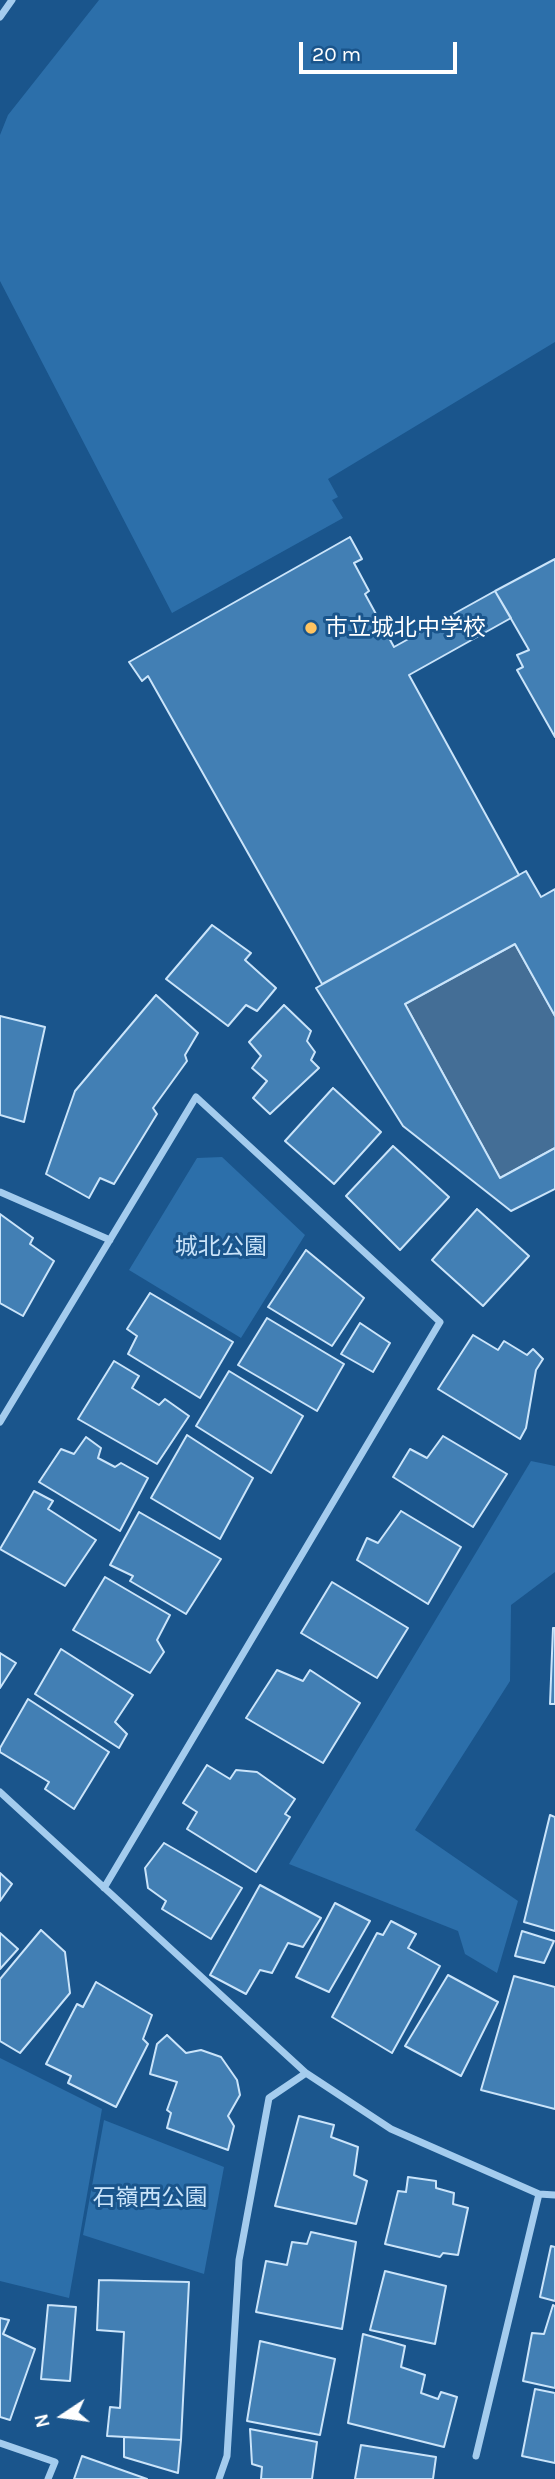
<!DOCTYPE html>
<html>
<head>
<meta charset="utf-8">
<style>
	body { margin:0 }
	#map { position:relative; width:555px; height:2479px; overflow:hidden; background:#1a558c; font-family:Karla,sans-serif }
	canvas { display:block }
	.north { position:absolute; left:28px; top:2381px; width:70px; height:70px; -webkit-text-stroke:5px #1a558c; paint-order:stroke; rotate:257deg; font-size:19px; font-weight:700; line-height:28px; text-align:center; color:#fff }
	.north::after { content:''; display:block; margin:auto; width:24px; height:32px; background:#fff; clip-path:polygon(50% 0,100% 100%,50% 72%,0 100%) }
	.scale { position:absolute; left:299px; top:42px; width:158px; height:32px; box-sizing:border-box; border:4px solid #fff; border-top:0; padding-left:9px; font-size:21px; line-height:24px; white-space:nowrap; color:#fff; -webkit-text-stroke:5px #1a558c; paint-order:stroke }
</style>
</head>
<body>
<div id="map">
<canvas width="555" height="2479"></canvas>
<div class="north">N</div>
<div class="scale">20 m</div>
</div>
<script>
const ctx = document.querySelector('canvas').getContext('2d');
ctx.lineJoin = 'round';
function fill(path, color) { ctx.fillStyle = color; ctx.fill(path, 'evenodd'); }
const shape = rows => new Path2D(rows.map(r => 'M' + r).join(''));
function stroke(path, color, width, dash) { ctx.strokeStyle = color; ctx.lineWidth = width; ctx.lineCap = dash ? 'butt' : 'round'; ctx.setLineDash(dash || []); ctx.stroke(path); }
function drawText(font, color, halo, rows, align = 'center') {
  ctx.font = font + ' Karla,"Noto Sans JP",sans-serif'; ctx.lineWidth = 6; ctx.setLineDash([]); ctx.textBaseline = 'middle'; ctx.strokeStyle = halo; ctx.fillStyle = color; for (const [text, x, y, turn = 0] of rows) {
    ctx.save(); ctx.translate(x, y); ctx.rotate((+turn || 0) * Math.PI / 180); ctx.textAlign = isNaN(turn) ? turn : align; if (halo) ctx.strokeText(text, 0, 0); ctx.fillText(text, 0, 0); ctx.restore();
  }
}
fill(shape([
	[99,0,555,0,555,342,328,479,338,497,332,500,343,518,172,613,0,281,0,135,8,115],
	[222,1157,305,1235,241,1338,129,1270,197,1158],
	[531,1461,555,1466,555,1572,511,1605,510,1681,415,1830,518,1901,497,1973,465,1954,458,1931,289,1864],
	[0,2058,102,2109,69,2298,0,2281],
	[104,2120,224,2167,204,2274,83,2235]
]), '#2c6faa');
const water = shape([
	[515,944,555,1016,555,1148,500,1178,405,1004,515,944]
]);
fill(water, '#446e96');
stroke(water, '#97c8f0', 2);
const building = shape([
	[350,537,362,559,354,563,369,591,365,594,394,647,495,591,511,618,409,675,519,875,322,984,148,676,142,681,129,662,350,537],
	[555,559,555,737,517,670,523,667,517,655,529,650,495,591,555,559],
	[526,871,541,897,555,889,555,1016,515,944,405,1004,500,1178,555,1148,555,1189,511,1211,403,1126,316,988,526,871],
	[212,925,251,953,245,960,276,988,257,1011,246,1005,228,1026,166,979,212,925],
	[156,995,198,1033,185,1055,187,1061,153,1108,157,1114,114,1184,100,1178,89,1198,46,1174,75,1091,156,995],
	[284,1005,311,1031,307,1041,315,1052,311,1060,319,1068,270,1114,253,1098,267,1081,252,1068,261,1056,249,1042,284,1005],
	[0,1016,45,1027,24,1122,0,1115,0,1016],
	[333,1088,381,1132,334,1184,285,1141,333,1088],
	[393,1146,449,1197,400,1250,346,1196,393,1146],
	[477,1209,529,1256,483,1306,432,1260,477,1209],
	[0,1214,33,1238,30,1244,54,1261,23,1316,0,1303,0,1214],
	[306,1250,364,1298,332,1346,268,1307,306,1250],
	[150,1293,233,1342,200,1398,128,1354,137,1336,127,1329,150,1293],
	[267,1318,344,1364,317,1411,238,1365,267,1318],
	[360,1323,390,1343,373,1372,341,1354,360,1323],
	[473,1335,498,1350,504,1341,527,1355,533,1349,543,1359,536,1370,526,1428,520,1439,438,1389,473,1335],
	[114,1361,139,1376,132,1388,159,1405,165,1399,189,1416,157,1464,78,1419,114,1361],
	[229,1371,303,1416,271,1473,196,1426,229,1371],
	[187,1435,253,1478,220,1539,151,1498,187,1435],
	[443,1436,507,1474,473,1527,393,1477,410,1449,427,1458,443,1436],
	[86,1437,101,1448,98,1458,115,1467,121,1463,148,1478,120,1531,39,1482,61,1449,74,1454,86,1437],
	[34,1491,53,1501,48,1509,96,1540,65,1586,0,1549,34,1491],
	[401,1511,461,1547,428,1604,357,1560,367,1538,378,1543,401,1511],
	[139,1512,221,1559,186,1614,130,1581,133,1576,110,1565,139,1512],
	[105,1577,170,1615,157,1640,164,1652,150,1673,73,1630,105,1577],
	[332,1582,408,1628,377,1678,301,1633,332,1582],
	[553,1628,555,1628,555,1704,550,1704,553,1628],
	[61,1649,133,1695,115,1722,127,1734,119,1748,35,1694,61,1649],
	[0,1653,16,1663,0,1688,0,1653],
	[277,1670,303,1681,310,1670,360,1703,323,1763,246,1718,277,1670],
	[28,1699,109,1752,74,1809,45,1789,49,1782,0,1752,0,1748,28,1699],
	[207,1765,230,1779,236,1770,257,1772,295,1799,285,1814,290,1817,256,1872,187,1829,197,1812,183,1803,207,1765],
	[550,1815,555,1817,555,1931,524,1922,550,1815],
	[164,1843,242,1888,211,1939,162,1909,166,1901,148,1888,145,1868,164,1843],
	[0,1873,12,1884,0,1901,0,1873],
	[260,1885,321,1918,303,1947,288,1943,272,1973,260,1970,246,1994,210,1975,260,1885],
	[335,1903,370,1921,329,1992,296,1977,335,1903],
	[391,1921,416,1934,408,1948,440,1966,392,2053,332,2017,377,1933,383,1935,391,1921],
	[41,1930,65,1952,70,1993,20,2053,0,2041,0,1979,41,1930],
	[522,1931,554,1941,544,1963,515,1956,522,1931],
	[0,1933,18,1949,0,1969,0,1933],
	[448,1975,498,2002,461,2076,405,2046,448,1975],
	[514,1976,555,1987,555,2109,481,2090,514,1976],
	[96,1982,152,2015,143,2039,148,2044,116,2107,68,2083,71,2076,46,2064,77,2004,83,2007,96,1982],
	[167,2035,186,2053,201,2050,221,2057,237,2080,240,2095,228,2116,234,2126,228,2150,167,2128,171,2113,167,2110,177,2082,150,2074,157,2044,167,2035],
	[299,2116,334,2125,331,2137,358,2147,354,2175,367,2181,356,2224,275,2206,299,2116],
	[408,2177,436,2181,436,2188,454,2193,453,2204,468,2208,458,2255,443,2253,440,2257,385,2244,398,2191,406,2192,408,2177],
	[311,2232,356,2242,342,2329,256,2312,266,2261,287,2265,292,2242,307,2244,311,2232],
	[551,2246,555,2247,555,2301,540,2297,551,2246],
	[385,2271,446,2286,435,2344,370,2330,385,2271],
	[99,2280,189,2282,181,2440,107,2436,110,2407,120,2408,124,2332,97,2330,99,2280],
	[48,2305,76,2307,70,2381,41,2379,48,2305],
	[553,2305,555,2306,555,2388,523,2381,532,2333,544,2334,553,2305],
	[0,2318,9,2320,3,2334,35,2349,10,2420,0,2417,0,2318],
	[363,2334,405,2346,401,2367,425,2375,421,2393,438,2399,441,2392,457,2397,444,2447,348,2423,363,2334],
	[260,2341,335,2359,320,2435,247,2421,260,2341],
	[535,2389,555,2393,555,2463,522,2456,535,2389],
	[250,2429,317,2442,312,2479,261,2479,262,2467,252,2464,250,2429],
	[124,2437,181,2440,178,2473,124,2457,124,2437],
	[361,2445,436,2457,433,2479,355,2479,361,2445],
	[82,2456,147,2479,74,2479,82,2456]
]);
fill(building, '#427fb4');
stroke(building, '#cae4fa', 2);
stroke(shape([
	[0,17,12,0],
	[0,1192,110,1240],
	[0,1422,196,1097,440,1322,104,1888],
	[0,1792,306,2073],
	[0,2443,55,2462,48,2479],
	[476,2456,539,2194],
	[219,2479,227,2456,239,2260,269,2098,306,2073,391,2129,539,2194,555,2195]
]), '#a4ccee', 7);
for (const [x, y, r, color] of [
	[311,628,7,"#ffc461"]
]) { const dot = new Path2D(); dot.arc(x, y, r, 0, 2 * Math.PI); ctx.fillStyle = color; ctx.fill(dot); stroke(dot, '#1a558c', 2.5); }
drawText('23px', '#fff', '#1a558c', [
	["市立城北中学校",325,628]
], 'left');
drawText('23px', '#cae4fa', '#1a558c', [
	["城北公園",221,1247],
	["石嶺西公園",150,2198]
]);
</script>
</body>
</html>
